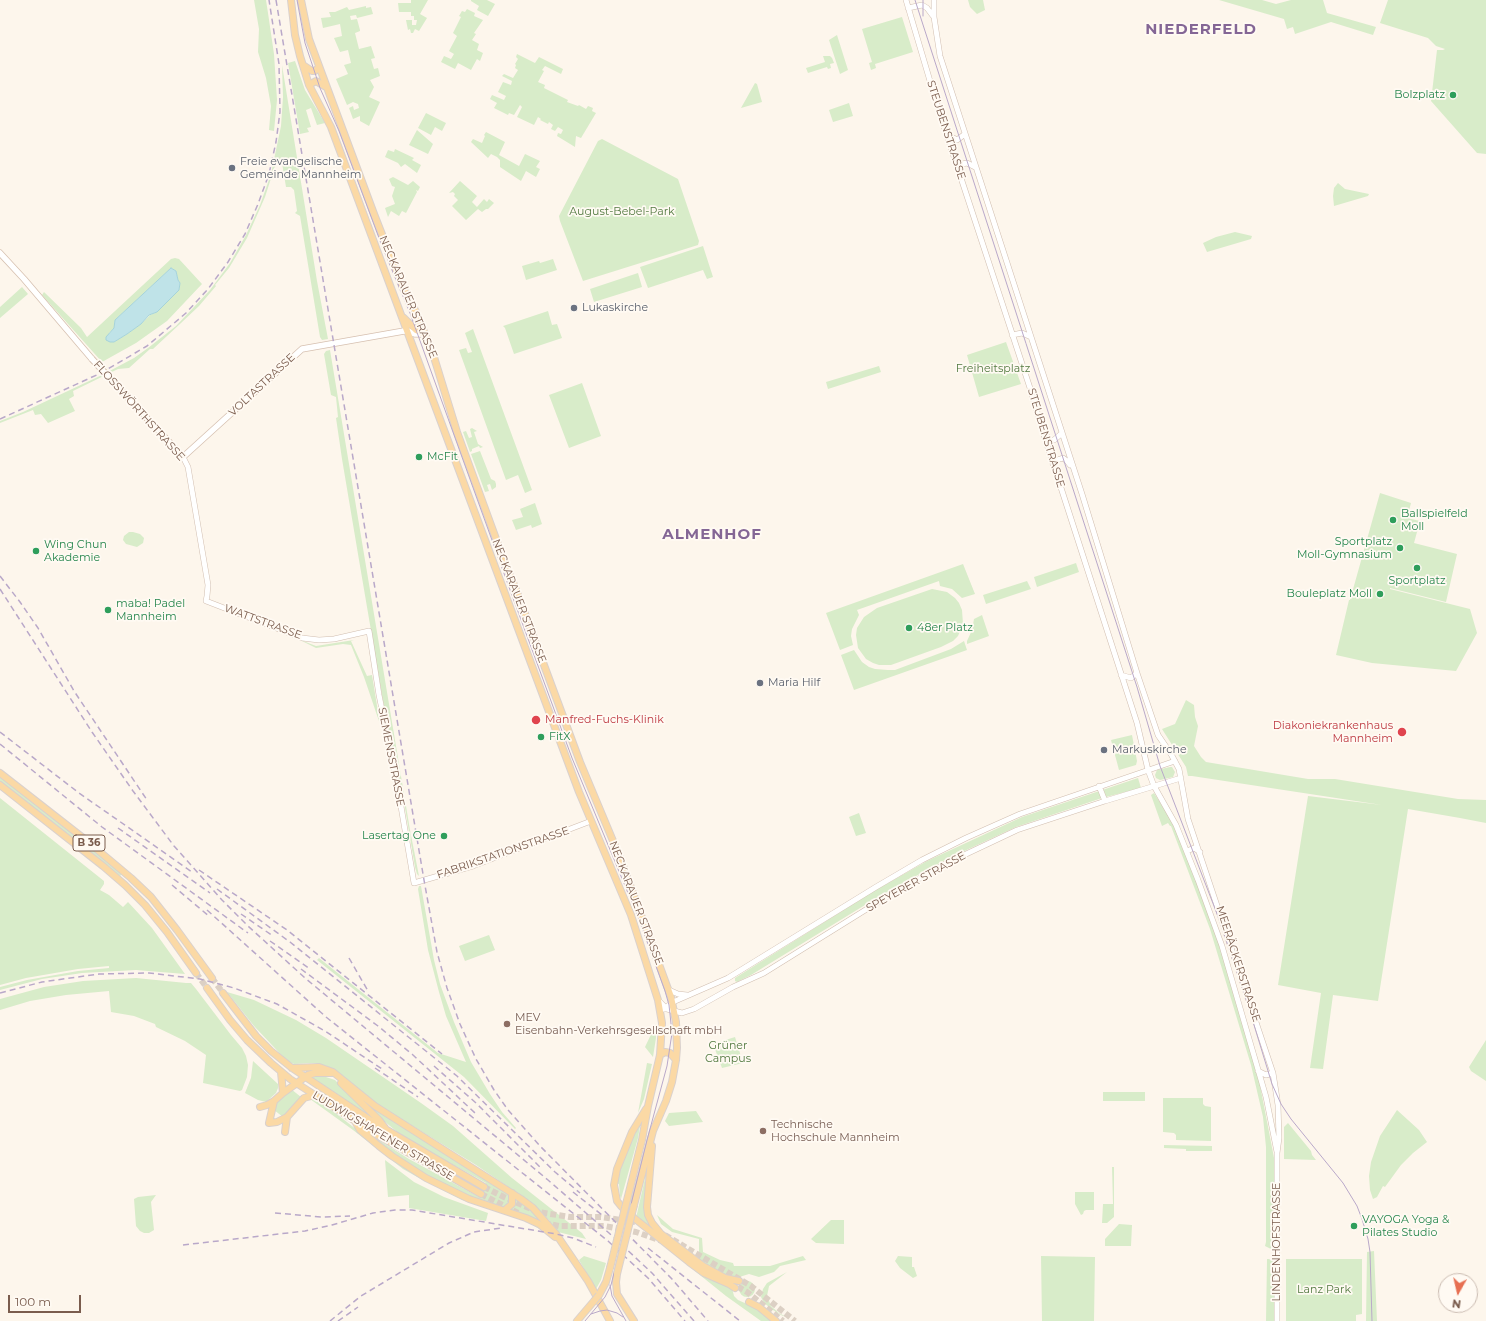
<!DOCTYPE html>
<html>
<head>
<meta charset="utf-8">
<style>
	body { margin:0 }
	#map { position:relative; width:1486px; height:1321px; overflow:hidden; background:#fdf6ec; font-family:Montserrat,sans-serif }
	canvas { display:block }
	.north { position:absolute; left:1438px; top:1273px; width:40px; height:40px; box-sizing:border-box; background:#fffaf3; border:1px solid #cabbb1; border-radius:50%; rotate:188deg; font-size:11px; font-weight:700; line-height:16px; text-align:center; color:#7a5c4d }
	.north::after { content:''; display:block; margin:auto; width:14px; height:18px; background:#e76f51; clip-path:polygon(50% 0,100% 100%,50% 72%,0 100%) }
	.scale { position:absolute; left:8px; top:1295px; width:73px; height:18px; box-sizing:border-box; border:2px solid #7a5c4d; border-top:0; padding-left:5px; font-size:12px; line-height:14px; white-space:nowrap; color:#7a5c4d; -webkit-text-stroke:3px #fffaf3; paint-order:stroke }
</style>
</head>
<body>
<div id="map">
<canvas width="1486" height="1321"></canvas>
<div class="north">N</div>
<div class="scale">100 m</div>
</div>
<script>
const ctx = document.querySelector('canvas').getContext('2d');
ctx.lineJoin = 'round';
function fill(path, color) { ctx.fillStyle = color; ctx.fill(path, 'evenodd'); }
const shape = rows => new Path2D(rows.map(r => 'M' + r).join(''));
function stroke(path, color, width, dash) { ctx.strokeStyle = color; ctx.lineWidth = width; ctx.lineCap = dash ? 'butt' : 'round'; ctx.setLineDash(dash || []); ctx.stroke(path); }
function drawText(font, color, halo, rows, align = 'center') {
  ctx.font = font + ' Montserrat,sans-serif'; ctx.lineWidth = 3.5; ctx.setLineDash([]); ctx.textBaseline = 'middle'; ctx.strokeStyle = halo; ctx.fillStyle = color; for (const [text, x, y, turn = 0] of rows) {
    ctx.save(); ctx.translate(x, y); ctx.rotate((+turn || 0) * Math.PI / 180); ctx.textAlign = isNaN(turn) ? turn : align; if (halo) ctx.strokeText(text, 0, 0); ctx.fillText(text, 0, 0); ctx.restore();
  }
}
fill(shape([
	[254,0,266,0,268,13,274,54,277,100,274,131,269,130,271,106,266,78,258,52,259,29],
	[411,0,428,0,420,14,427,18,419,31,415,29,413,33,411,33,410,29,408,30,406,20,412,20,412,25,416,25,417,20,414,20,414,16,411,16,411,12,399,12,398,3,411,3],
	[471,0,487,0,495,4,488,16,477,10,479,6,471,1],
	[968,0,983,0,985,10,977,14,970,7],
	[1219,0,1262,0,1276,4,1291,0,1323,0,1327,13,1376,27,1373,35,1331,22,1295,34,1293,27,1287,29,1284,19],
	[1388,0,1486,0,1486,154,1477,153,1431,101,1437,50,1443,50,1445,49,1436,46,1428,38,1380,23],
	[366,6,366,8,371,7,373,14,357,18,356,15,350,16,351,20,357,19,360,30,360,31,355,33,359,49,371,46,375,58,371,59,374,69,378,68,380,76,370,80,374,87,369,97,380,102,369,126,360,121,360,116,353,119,349,108,353,106,354,110,359,108,358,104,353,102,347,105,336,79,348,74,344,65,351,63,348,50,340,52,334,38,342,36,340,24,323,28,321,18,331,17,329,12,335,12,347,7,349,10],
	[467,9,475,13,474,16,483,20,474,33,476,34,472,40,479,44,477,50,483,53,480,61,477,59,471,70,458,63,455,69,441,62,444,56,451,59,454,54,449,51,457,36,453,33,461,17,459,16,462,11,465,12],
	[902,17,913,52,875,64,876,68,871,70,869,63,872,62,862,29],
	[837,35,848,70,840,74,829,40],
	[517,54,535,63,539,57,563,69,561,74,545,66,542,70,544,71,538,82,545,85,544,88,568,100,567,102,578,106,579,105,586,109,588,106,593,108,592,111,596,113,581,138,576,136,575,147,557,136,558,133,561,134,563,130,558,127,555,131,551,129,553,125,549,122,548,124,540,120,541,119,538,117,534,125,517,117,522,107,520,105,514,115,509,113,508,115,494,108,497,103,490,99,492,95,504,100,506,96,498,92,503,82,511,85,512,81,502,76,504,74,513,78,518,70,515,68,516,65,515,64,518,59,516,57],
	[823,56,830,56,832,58,834,63,830,64,831,68,828,69,827,67,808,73,806,68,825,62],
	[295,61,305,90,325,123,317,125,311,108,306,110,311,127,307,128,309,132,300,134,288,63],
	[282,65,317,281,328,339,322,340,320,337,300,216,295,213,297,211,294,190,291,187,286,187,282,163,276,163,265,197,247,238,229,268,215,285,216,286,199,306,181,323,153,349,150,349,129,368,118,369,73,391,74,396,69,399,75,411,48,423,41,414,35,415,33,410,0,423,0,421,23,412,102,375,134,358,148,348,176,326,210,290,230,263,246,235,260,205,271,174,281,126,283,97],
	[755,83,757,84,762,102,741,108],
	[849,103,853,116,833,122,829,110],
	[426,113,446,123,442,131,435,127,431,135,418,128],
	[417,130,433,144,428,154,409,145],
	[486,132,505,142,499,155,519,166,525,154,540,161,536,167,540,169,536,177,526,171,521,181,500,167,500,160,497,157,491,154,488,158,471,142,473,139,482,143,485,136,484,135],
	[602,139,678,179,699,241,698,245,583,281,560,221,559,216,598,141],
	[395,149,414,158,412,160,421,165,417,173,405,164,401,167,398,163,385,157,388,150,394,152],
	[393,177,408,185,413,181,420,187,418,191,416,190,417,192,406,213,402,211,399,216,391,211,388,217,385,208,395,204,392,196,395,187,392,186,389,179],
	[460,181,477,196,472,202,477,207,484,199,487,202,489,199,494,203,488,209,486,209,482,212,478,209,466,220,452,206,458,200,454,196,455,194,453,192,449,193],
	[1338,183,1345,189,1369,194,1368,196,1334,206,1333,196,1334,188],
	[1235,232,1252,236,1251,239,1207,252,1203,243,1216,237],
	[703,246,713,277,707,279,703,270,648,288,640,267],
	[175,258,179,259,202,284,167,321,136,343,102,362,42,295,44,292,81,328,87,337,171,259],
	[171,268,176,271,178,280,180,283,179,290,157,312,150,315,141,324,127,334,114,342,109,333,114,328,115,320],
	[553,259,557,270,526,280,522,266,539,261,540,263],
	[638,273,642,287,594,302,590,289],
	[22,287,28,294,0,318,0,307],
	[548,311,552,325,557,324,562,338,514,354,505,328,503,326],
	[473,329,532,490,525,493,518,475,506,480,459,350,466,348,468,353,472,352,465,333],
	[1006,342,1021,384,979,397,967,355],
	[330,350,410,830,419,876,417,874,415,867,405,808,383,701,359,560,342,459,336,418,338,417,336,397,331,395,324,354,326,351],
	[879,366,881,372,828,389,826,382],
	[582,383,601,436,569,448,549,395],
	[472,428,477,431,474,432,478,444,483,447,480,448,479,446,472,449,472,451,470,452,463,432,466,431,469,438,472,437,470,429],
	[480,451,491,479,495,481,496,484,496,487,492,490,490,484,487,485,489,491,485,492,471,454],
	[1380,493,1411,503,1407,518,1420,521,1414,543,1457,554,1446,602,1390,588,1390,589,1470,609,1477,633,1456,671,1372,663,1336,655,1349,600,1350,600],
	[535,503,542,524,532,528,531,525,516,530,512,520,523,517,520,509],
	[129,532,133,532,140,534,144,538,143,543,137,547,126,544,123,540,124,536],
	[1076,563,1079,572,1037,587,1034,577],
	[963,564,975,594,962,598,952,589,940,586,939,581,857,610,859,615,852,629,851,636,853,645,840,650,826,613],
	[1027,581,1031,589,986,604,983,595],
	[932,589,947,592,955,598,959,603,962,610,963,624,958,636,953,641,941,647,891,665,879,665,873,663,866,659,858,648,856,635,857,628,864,617,877,608],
	[982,615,989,636,967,644,967,641,972,630,974,619],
	[298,639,316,646,354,640,351,641,367,676,372,675,380,724,364,677,351,645,343,644,316,648],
	[964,641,967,650,854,690,841,655,854,650,862,662,869,667,875,669,888,670,895,670,951,649],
	[1186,700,1194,705,1195,717,1198,726,1194,746,1201,757,1206,762,1308,779,1335,779,1458,799,1486,800,1486,823,1460,818,1408,809,1378,1001,1333,995,1323,1069,1310,1068,1321,993,1278,985,1308,796,1382,805,1192,776,1188,776,1186,767,1162,729,1175,724],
	[1132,735,1137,761,1136,765,1119,770,1111,740],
	[1170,767,1172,767,1175,772,1173,777,1160,780,1156,778,1155,775,1157,770],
	[0,777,101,856,122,874,120,876,0,781],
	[1138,778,1141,788,1102,798,1016,827,945,860,878,897,751,975,737,982,735,981,735,978,874,891,927,861,1022,817],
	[1154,793,1175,826,1212,920,1258,1075,1275,1163,1275,1205,1271,1249,1265,1246,1266,1242,1266,1147,1263,1117,1251,1065,1210,929,1171,826,1170,826,1168,823,1162,826,1151,795],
	[0,798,104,881,104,884,100,890,109,895,123,907,128,902,152,928,185,974,136,970,82,973,42,979,0,990,0,987,27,980,78,971,109,968,109,966,78,969,26,978,0,985],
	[859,813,866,833,856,836,849,817],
	[419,886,421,886,434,960,440,984,454,1022,471,1062,490,1094,502,1112,516,1128,515,1129,464,1077,317,960,319,958,438,1053,466,1062,446,1016,439,992,428,950,418,889],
	[489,935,495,950,465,961,459,946],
	[136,978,186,983,191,983,196,989,231,1035,242,1048,246,1056,248,1065,247,1077,242,1090,240,1091,203,1083,206,1055,185,1041,156,1027,155,1024,134,1016,111,1012,109,991,66,995,30,1001,0,1010,0,999,44,987,83,981],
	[227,992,254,1000,296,1020,326,1038,421,1103,453,1126,512,1178,582,1233,586,1239,558,1232,549,1220,529,1201,476,1165,382,1107,361,1093,342,1075,327,1066,314,1063,294,1064,287,1061,254,1026],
	[656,1024,656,1038,653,1057,645,1047],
	[735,1037,743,1063,722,1068,713,1044],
	[1486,1040,1486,1081,1471,1071,1469,1067],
	[253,1061,278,1084,278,1088,276,1093,266,1102,258,1100,245,1093,251,1078],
	[647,1063,652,1064,644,1099,638,1113],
	[318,1076,323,1076,335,1080,372,1118,310,1078],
	[291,1089,301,1097,283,1117,274,1110,275,1106,281,1098],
	[1103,1092,1145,1092,1145,1101,1103,1101],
	[359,1096,507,1191,509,1195,511,1202,506,1207,502,1208,467,1196,428,1177,391,1154,369,1134,409,1159,479,1197,486,1183,402,1136,378,1116],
	[1163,1098,1203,1098,1203,1104,1205,1106,1211,1107,1211,1141,1176,1140,1176,1135,1174,1133,1163,1132],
	[310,1099,315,1099,338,1115,366,1137,415,1174,536,1225,543,1231,524,1220,462,1200,419,1178,403,1169,353,1130],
	[1397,1110,1419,1130,1427,1142,1413,1153,1401,1165,1385,1187,1383,1186,1377,1197,1373,1199,1370,1190,1369,1176,1371,1162,1380,1136],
	[696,1111,703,1122,669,1126,665,1121,669,1113],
	[1288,1123,1311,1151,1312,1155,1316,1160,1284,1159,1284,1127],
	[638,1125,640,1126,638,1138,621,1199,620,1196,619,1184,616,1183,619,1170],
	[1164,1145,1212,1146,1212,1151,1186,1151,1186,1149,1164,1148],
	[385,1160,414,1182,444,1197,488,1213,486,1221,409,1208,409,1195,388,1197],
	[1112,1167,1114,1167,1114,1217,1107,1223,1102,1223,1103,1204,1113,1204],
	[646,1174,644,1206,646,1218,650,1227,649,1228,636,1218],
	[1075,1192,1094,1192,1094,1210,1086,1210,1084,1211,1083,1214,1081,1215,1075,1204],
	[156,1195,151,1202,154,1230,149,1233,144,1233,140,1231,136,1226,134,1199,138,1197],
	[515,1198,525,1205,546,1226,510,1210,515,1205],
	[657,1215,673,1229,702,1238,703,1252,720,1260,733,1263,734,1266,770,1266,803,1256,806,1260,780,1266,774,1272,759,1277,749,1274,736,1278,730,1277,713,1270,699,1261,699,1239,672,1232,661,1224],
	[831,1220,844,1220,844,1244,816,1243,811,1239],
	[1119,1224,1132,1225,1131,1246,1105,1246,1105,1239],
	[1374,1251,1377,1321,1366,1321,1367,1252],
	[675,1255,676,1255,732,1288,734,1296,738,1300,758,1309,773,1321,761,1321,726,1296],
	[584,1256,606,1263,601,1280,596,1289,579,1260],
	[898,1256,912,1257,912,1267,914,1267,917,1276,913,1278,900,1268,895,1261],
	[1041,1256,1095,1257,1094,1321,1042,1321],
	[1267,1259,1269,1259,1274,1262,1274,1321,1266,1321],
	[1286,1259,1362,1259,1362,1314,1356,1315,1356,1321,1286,1321],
	[787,1272,769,1286,767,1296,771,1306,779,1313,788,1318,781,1315,773,1310,764,1303,761,1297,763,1289,767,1283],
	'739 1289a8 8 0 1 1 16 0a8 8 0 1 1-16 0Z'
]), '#d8ecc9');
const water = shape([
	[171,268,176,271,178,280,180,283,179,290,157,312,149,315,141,324,127,334,114,342,110,342,106,340,106,337,114,328,115,320,171,268]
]);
fill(water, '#bfe3e8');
stroke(water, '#a5d3da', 1);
stroke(shape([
	[196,973,207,988],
	[212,978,223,993],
	[484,1187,504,1197,538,1212,570,1217,601,1217,635,1222],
	[481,1194,518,1213],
	[544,1223,559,1226,605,1226,636,1232,662,1241],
	[665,1235,751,1286,795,1321],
	[730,1282,747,1292,783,1321]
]), '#dcd0c4', 6, [6, 3]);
const tertiary = shape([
	[906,0,938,108,1030,388,1043,432,1137,723,1148,770,1154,786,1176,825,1198,880,1222,946,1266,1097,1277,1152],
	[934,0,934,17,940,56,1082,494,1137,673,1158,735,1171,754,1179,769,1188,819,1273,1073,1278,1105,1279,1138,1277,1153,1277,1321],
	[908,8,922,5,927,8,933,16],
	[946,134,957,140,965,134],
	[957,165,967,163,975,167],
	[1012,335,1022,333,1031,337],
	[1043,433,1051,440,1054,440,1061,434],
	[183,457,188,467,208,585,207,596,206,601,302,638,319,640,334,639,369,631,379,695,397,783,414,883,473,866,591,821],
	[1053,464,1057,460,1063,458,1067,461,1070,465],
	[1121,675,1131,678,1137,673],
	[1099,786,1105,801],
	[1187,851,1194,848,1200,852],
	[669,990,678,994,687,995],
	[658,1000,667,1009,678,1012,682,1013,694,1009,733,987,764,973,883,899,945,864,1017,830,1105,801,1181,778],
	[664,1009,673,1002,728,978,876,887,922,860,966,838,1020,814,1175,761],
	[1258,1071,1266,1075,1273,1073]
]);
const secondary = shape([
	[0,253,24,279,92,359],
	[144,415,183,457,302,349,404,331,408,331,415,334,425,334]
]);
const primary = shape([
	[291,0,295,35,300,56,309,85,331,127,579,792,631,915,658,1000,662,1023,660,1055,648,1106,642,1140,627,1200],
	[301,0,309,39,374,214,403,288,416,312,433,354,457,432,506,566,515,587,580,762,621,860,671,997,676,1022,677,1048,676,1060,672,1082,666,1101,653,1131,634,1205],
	[303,65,312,71,315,71,319,67],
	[309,85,316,81,326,87],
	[404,318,416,330,425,334],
	[0,773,87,841,131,878,151,897,177,930,212,978],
	[0,785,103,866,125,885,145,905,167,932,196,973],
	[207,988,230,1020,247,1040,271,1063,290,1079,372,1132,481,1194],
	[223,993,256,1036,271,1051,292,1068,370,1120,484,1187],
	[660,1055,665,1052,670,1053,676,1060],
	[292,1068,319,1067,333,1072,375,1106,521,1199,533,1208,556,1234,588,1281,610,1321],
	[281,1072,283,1093],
	[341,1083,379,1120,385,1128],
	[274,1101,269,1123,277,1122,287,1117,304,1098,315,1095],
	[260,1107,267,1105,274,1101,283,1093,308,1075,315,1073,331,1073],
	[646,1109,632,1132,617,1169,614,1185,617,1201,621,1206,634,1218,689,1262,704,1273,729,1284,735,1288],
	[356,1123,360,1130,379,1146,392,1156,426,1178,469,1199,526,1218,539,1224,555,1237],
	[285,1132,287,1117],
	[652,1146,647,1207,648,1215,652,1223,661,1234,703,1266,725,1278,739,1281],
	[505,1210,512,1204,512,1193],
	[617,1274,616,1282,617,1294,634,1321],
	[599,1295,606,1282,610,1268],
	[749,1302,759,1307,776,1321],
	[577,1321,594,1301]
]);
stroke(tertiary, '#d1beb0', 6);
stroke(secondary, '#d6c0b0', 7);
stroke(primary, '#dad1cd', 8);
stroke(tertiary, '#fff', 5);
stroke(secondary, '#fff', 5.5);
stroke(primary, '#fbd9a5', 6);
stroke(shape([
	[297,0,305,43,320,88,339,131,382,246,410,313,506,579,572,758,640,922,665,991,669,1005,672,1033,667,1066,647,1140,611,1285,605,1297,585,1321],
	[915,0,1137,687,1160,766,1219,919,1247,1002,1272,1084,1281,1104,1291,1119,1343,1183,1357,1206,1362,1219,1368,1239,1370,1252,1372,1321],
	[923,16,923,0],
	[610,1285,612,1296,626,1321],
	[591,1314,600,1311,607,1310,617,1313,623,1317]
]), '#b9a8c9', 1);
stroke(shape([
	[276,0,424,880,437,952,447,988,460,1024,476,1059,494,1090,508,1110,541,1147,672,1279,708,1321],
	[0,419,101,373,147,346,186,313,208,289,228,262,245,234,258,204,269,174,276,142,280,112,279,64,269,0],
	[0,576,20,602,38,628,74,691,147,800],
	[0,589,92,732,133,791,174,846,222,900,248,926,305,978,548,1180,609,1233,652,1273,694,1321],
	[0,732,79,793,192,872],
	[0,744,102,827,248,933],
	[118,828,210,893],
	[199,870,287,930,442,1054],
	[172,885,210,917],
	[217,889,290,942,457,1076,555,1172,580,1193],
	[207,910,326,1017,608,1241,648,1278,685,1321],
	[241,914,273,936],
	[270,941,310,969],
	[349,958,368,991],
	[301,969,378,1026,413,1055,475,1113],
	[0,993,42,982,99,974,149,973,200,979,234,988,277,1004,325,1031,382,1069],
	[434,1066,476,1103,540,1167],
	[375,1068,418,1097],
	[573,1192,602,1215],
	[275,1213,322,1217,350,1216],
	[183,1245,305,1231,332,1225,373,1213,395,1210,412,1210,556,1234,573,1238,596,1247],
	[648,1248,740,1321],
	[330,1321,361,1296,449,1243,474,1232,501,1228],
	[338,1321,358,1307]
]), '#b9a8c9', 1.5, [6, 4]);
const secondaryBridge = shape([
	[92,359,144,415]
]);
const primaryBridge = shape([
	[610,1268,627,1200],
	[617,1274,634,1205],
	[594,1301,599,1295]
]);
stroke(secondaryBridge, '#d6c0b0', 7, []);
stroke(primaryBridge, '#dad1cd', 8, []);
stroke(secondaryBridge, '#fff', 5.5);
stroke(primaryBridge, '#fbd9a5', 6);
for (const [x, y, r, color] of [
	[1453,95,4,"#2e9e5b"],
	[232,168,4,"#6b7280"],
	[574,308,4,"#6b7280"],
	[419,457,4,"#2e9e5b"],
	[1393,520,4,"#2e9e5b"],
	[1400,548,4,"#2e9e5b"],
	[36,551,4,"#2e9e5b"],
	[1417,568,4,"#2e9e5b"],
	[1380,594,4,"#2e9e5b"],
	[108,610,4,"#2e9e5b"],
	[909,628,4,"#2e9e5b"],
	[760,683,4,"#6b7280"],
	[536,720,5,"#e0444e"],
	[1402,732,5,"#e0444e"],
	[541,737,4,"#2e9e5b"],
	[1104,750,4,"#6b7280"],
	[444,836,4,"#2e9e5b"],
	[507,1024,4,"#8d6e63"],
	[763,1131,4,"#8d6e63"],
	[1354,1226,4,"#2e9e5b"]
]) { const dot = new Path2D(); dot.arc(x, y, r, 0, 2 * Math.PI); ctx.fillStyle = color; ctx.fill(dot); stroke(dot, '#fffaf3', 1.5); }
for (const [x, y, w] of [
	[89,843,32]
]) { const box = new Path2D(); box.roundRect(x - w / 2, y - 8, w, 16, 3); ctx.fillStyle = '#fffaf3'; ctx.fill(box); stroke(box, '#7a5c4d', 1); }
drawText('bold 10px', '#7a5c4d', null, [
	["B 36",89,843]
]);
drawText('11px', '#27864d', '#fffaf3', [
	["Bolzplatz",1445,95,"right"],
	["McFit",427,457],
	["Ballspielfeld",1401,514],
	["Moll",1401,527],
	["Sportplatz",1392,542,"right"],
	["Moll-Gymnasium",1392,555,"right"],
	["Wing Chun",44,545],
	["Akademie",44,558],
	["Sportplatz",1417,581,"center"],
	["Bouleplatz Moll",1372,594,"right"],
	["maba! Padel",116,604],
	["Mannheim",116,617],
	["48er Platz",917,628],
	["FitX",549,737],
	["Lasertag One",436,836,"right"],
	["VAYOGA Yoga &",1362,1220],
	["Pilates Studio",1362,1233]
], 'left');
drawText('11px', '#7a5c4d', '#fffaf3', [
	["STEUBENSTRASSE",946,130,72],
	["NECKARAUER STRASSE",408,297,67],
	["VOLTASTRASSE",262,385,-43],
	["FLOSSWÖRTHSTRASSE",139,411,48],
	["STEUBENSTRASSE",1046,438,73],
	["NECKARAUER STRASSE",519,601,69],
	["WATTSTRASSE",263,622,20],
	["SIEMENSSTRASSE",391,757,79],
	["FABRIKSTATIONSTRASSE",503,853,-19],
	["SPEYERER STRASSE",916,882,-29],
	["NECKARAUER STRASSE",636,903,69],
	["MEERÄCKERSTRASSE",1238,964,72],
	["LUDWIGSHAFENER STRASSE",383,1136,31],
	["LINDENHOFSTRASSE",1277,1242,-90]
]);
drawText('11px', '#5b616d', '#fffaf3', [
	["Freie evangelische",240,162],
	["Gemeinde Mannheim",240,175],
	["Lukaskirche",582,308],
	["Maria Hilf",768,683],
	["Markuskirche",1112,750]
], 'left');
drawText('11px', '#537a41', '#fffaf3', [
	["August-Bebel-Park",622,212],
	["Freiheitsplatz",993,369],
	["Grüner",728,1046],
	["Campus",728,1059],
	["Lanz Park",1324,1290]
]);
drawText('11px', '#be3a42', '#fffaf3', [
	["Manfred-Fuchs-Klinik",545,720],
	["Diakoniekrankenhaus",1393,726,"right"],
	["Mannheim",1393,739,"right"]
], 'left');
drawText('11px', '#785e54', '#fffaf3', [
	["MEV",515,1018],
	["Eisenbahn-Verkehrsgesellschaft mbH",515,1031],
	["Technische",771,1125],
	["Hochschule Mannheim",771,1138]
], 'left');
ctx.letterSpacing = '1px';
drawText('bold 15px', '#846695', '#fffaf3', [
	["NIEDERFELD",1201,30],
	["ALMENHOF",712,535]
]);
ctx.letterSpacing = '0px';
</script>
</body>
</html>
